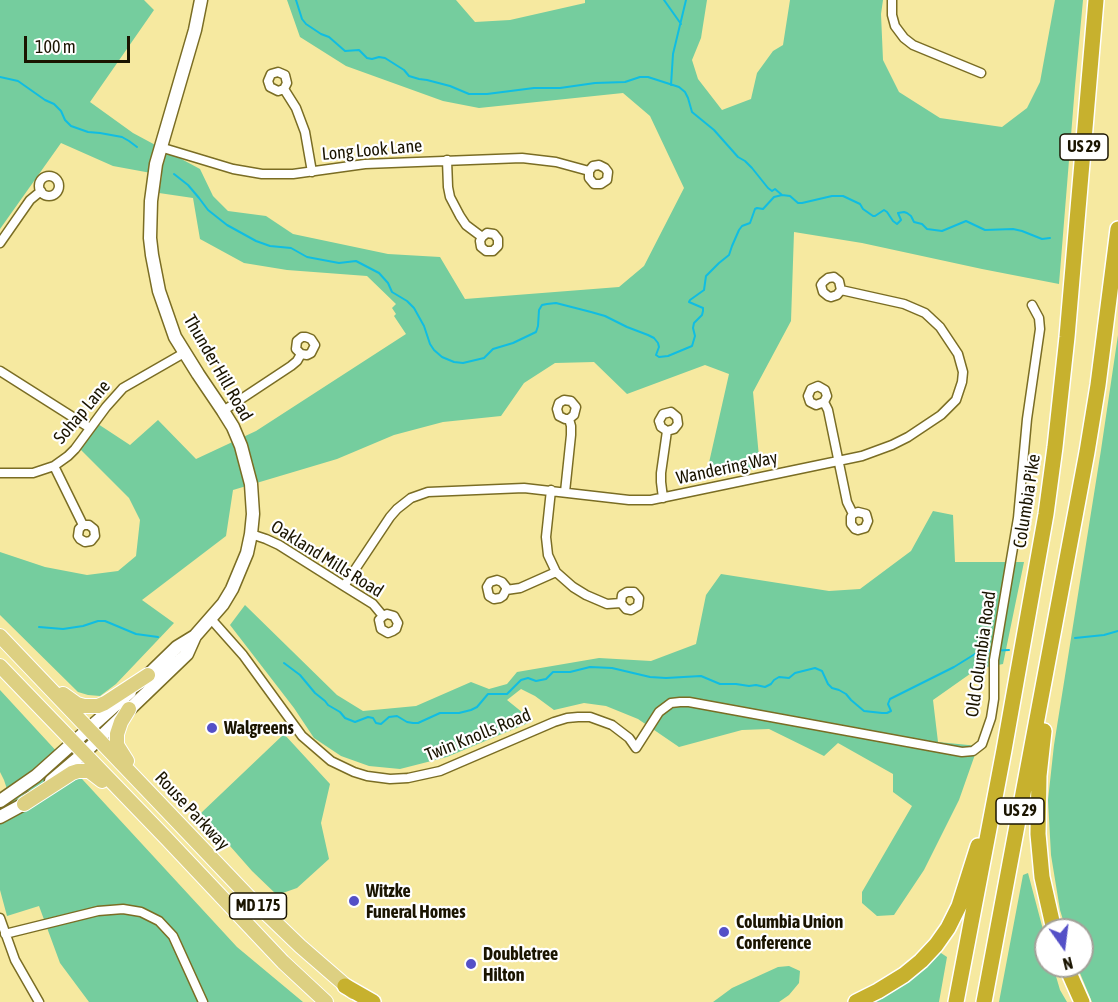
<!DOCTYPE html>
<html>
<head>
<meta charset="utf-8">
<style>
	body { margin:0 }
	#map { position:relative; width:1118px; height:1002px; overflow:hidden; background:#f6e9a0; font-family:"Asap Condensed",sans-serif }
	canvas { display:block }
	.north { position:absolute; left:1034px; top:918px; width:60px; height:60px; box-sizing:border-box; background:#fff; border:2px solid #a3a199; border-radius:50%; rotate:166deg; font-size:16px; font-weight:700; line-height:24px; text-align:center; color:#1a1400 }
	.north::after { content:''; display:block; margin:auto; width:21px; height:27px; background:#5450c7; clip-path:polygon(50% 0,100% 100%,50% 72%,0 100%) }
	.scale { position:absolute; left:24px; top:36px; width:106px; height:27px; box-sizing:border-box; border:3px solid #1a1400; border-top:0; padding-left:8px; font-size:18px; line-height:21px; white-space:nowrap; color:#1a1400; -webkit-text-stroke:4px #fff; paint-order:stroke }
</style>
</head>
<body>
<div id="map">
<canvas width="1118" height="1002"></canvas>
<div class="north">N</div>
<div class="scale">100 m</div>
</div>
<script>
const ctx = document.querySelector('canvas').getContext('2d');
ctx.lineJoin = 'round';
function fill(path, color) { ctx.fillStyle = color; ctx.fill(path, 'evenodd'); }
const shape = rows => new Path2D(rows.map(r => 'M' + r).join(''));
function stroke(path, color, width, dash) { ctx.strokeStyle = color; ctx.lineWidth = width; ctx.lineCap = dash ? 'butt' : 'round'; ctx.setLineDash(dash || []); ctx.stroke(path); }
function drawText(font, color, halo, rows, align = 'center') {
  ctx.font = font + ' "Asap Condensed",sans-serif'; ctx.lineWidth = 4.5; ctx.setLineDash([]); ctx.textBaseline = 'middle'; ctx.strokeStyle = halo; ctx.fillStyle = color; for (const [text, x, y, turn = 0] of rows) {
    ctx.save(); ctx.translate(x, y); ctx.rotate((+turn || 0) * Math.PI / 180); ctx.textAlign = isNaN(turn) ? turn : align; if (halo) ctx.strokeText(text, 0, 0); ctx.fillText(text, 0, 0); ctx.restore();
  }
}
fill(shape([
	[0,0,144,0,154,10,90,102,133,133,200,169,213,196,228,211,266,216,293,234,388,254,440,257,465,299,619,287,644,266,684,188,650,116,623,93,479,108,443,101,346,66,300,37,287,0,456,0,475,22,510,20,585,3,585,0,707,0,701,38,692,60,698,79,722,110,751,99,757,73,773,51,783,45,790,0,883,0,881,14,883,60,899,92,940,118,1002,127,1027,108,1040,82,1055,0,1083,0,1075,86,1059,284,982,269,862,243,794,232,791,321,753,392,760,468,706,476,729,374,705,365,627,394,594,362,555,363,524,383,501,416,443,422,394,435,337,459,233,490,226,536,142,600,174,623,116,684,100,696,88,695,78,692,0,615,0,552,45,567,87,575,118,571,136,556,140,520,129,498,80,449,98,424,130,445,158,420,196,459,256,431,406,334,394,316,396,314,392,308,396,304,367,276,287,270,244,263,200,239,193,198,159,193,162,175,113,166,61,143,0,229],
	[1118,335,1118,1002,1092,1002,1077,966,1082,966,1082,930,1066,930,1060,910,1051,855,1048,800,1054,745,1101,450],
	[933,511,953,515,955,562,1024,562,1003,664,977,669,933,700,938,742,978,746,959,800,924,870,894,915,877,916,862,903,862,892,912,806,893,792,893,774,838,743,824,756,769,729,742,730,679,747,638,719,606,706,584,703,554,710,535,696,521,689,507,700,533,721,447,757,400,769,369,766,341,756,314,738,294,708,230,625,245,605,337,695,363,711,416,706,471,682,489,689,507,684,517,672,599,658,651,661,696,644,706,595,721,574,829,591,860,589,911,551],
	[0,690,237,947,303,1002,89,1002,60,963,39,906,7,916,0,890,0,822,16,816,4,780,0,772],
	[284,734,330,784,321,823,329,859,297,888,277,895,252,871,201,813],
	[1028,873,1046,941,1046,966,1053,966,1060,990,1067,1002,999,1002,1023,875],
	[938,951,947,957,939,1002,872,1002],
	[789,966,800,971,799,983,789,995,779,1002,713,1002,732,988,778,967]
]), '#75cd9e');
stroke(shape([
	[296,0,302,19,306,24,321,34,329,37,345,51,359,50,367,58,372,59,379,57,385,58,404,70,409,76,419,79,427,80,450,86,469,94,487,94,534,88,560,88,595,83,625,82,640,77,648,77,679,87,685,92,688,98,692,112,714,130,738,157,745,161,752,168,768,188,772,191,775,189,782,195],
	[664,0,681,24],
	[0,77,18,81,45,100,54,104,61,111,65,120,71,126,88,132,100,133,122,137,129,141,137,147],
	[671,85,673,54,686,0],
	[174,174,188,185,199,198,208,210,227,225,256,241,270,246,291,248,307,257,339,263,356,261,379,273,388,283,392,292,407,301,414,308,424,326,430,344,434,350,442,357,454,362,463,363,484,358,493,349,513,343,536,332,538,326,539,310,542,305,547,304,556,303,591,312,605,316,627,327,648,335,654,338,658,343,659,347,656,355,659,357,668,356,692,346,695,336,693,328,694,323,702,315,703,311,703,308,689,302,690,300,704,290,706,276,719,263,729,255,732,246,739,230,742,226,750,223,755,209,757,208,763,209,774,197,782,195,790,196,798,203,802,203,832,196,843,196,860,204,863,209,873,216,875,216,884,210,887,212,893,221,897,224,901,220,898,213,904,212,907,213,911,216,914,222,922,224,927,229,942,231,966,221,985,230,1013,229,1022,231,1042,239,1050,238],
	[39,627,63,629,83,626,98,621,105,621,136,634,158,637],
	[1075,638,1104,635,1118,631],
	[284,663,300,675,315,693,325,701,328,705,340,712,345,718,355,722,368,717,373,718,376,723,381,724,389,717,397,716,407,722,413,723,418,723,440,713,459,713,471,710,477,707,488,694,507,694,521,680,528,678,536,681,546,679,553,672,570,672,590,667,612,668,650,677,666,678,701,676,720,684,736,684,749,686,756,685,765,687,771,684,774,680,779,677,789,678,795,673,815,668,822,671,828,684,832,688,839,690,846,694,851,700,864,711,882,713,887,713,891,711,888,704,890,699,954,667,975,654,986,651,1009,650]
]), '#10bde2', 2);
const street = shape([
	[892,0,892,15,895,26,904,38,913,45,981,73],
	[284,89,287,83,285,75,278,72,271,74,268,81,270,87,278,91,284,89,296,108,305,132,312,172],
	[160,147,233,169,262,174,293,174,365,164,522,158,556,162,589,171,593,166,599,165,605,168,608,172,607,180,601,184,594,184,589,178,589,171],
	[447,160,448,187,450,197,460,216,466,225,482,237,487,233,494,234,498,239,498,246,493,251,486,251,481,247,480,241,482,237],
	'39 186a10 10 0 1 1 20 0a10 10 0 1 1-20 0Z',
	[0,243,30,200,41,191],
	[0,371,90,428],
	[824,402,827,396,825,390,818,386,811,389,808,396,810,402,816,405,824,402,828,410,847,502,853,514,851,517,851,524,855,529,858,530,865,528,868,521,866,514,858,512,853,514],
	[223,411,291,366,297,361,301,354,307,355,311,353,315,345,311,339,306,337,302,337,297,341,296,349,301,354],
	[54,466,83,525,79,529,78,536,80,539,85,542,91,541,95,536,94,529,89,525,83,525],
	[0,473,33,473,54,466,68,456,75,449,106,407,123,388,184,353],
	[551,490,546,537,548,555,556,572,573,587,586,595,607,604,621,603,626,609,631,610,638,606,639,598,634,592,627,592,622,595,621,603],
	[565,492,571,435,571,426,569,419,565,419,559,416,557,409,559,403,564,400,571,401,576,407,574,415,569,419],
	[663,498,661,482,661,473,667,431,661,427,659,421,663,414,671,412,677,417,678,424,674,429,667,431],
	[251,534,266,539,279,545,344,586,373,604,383,616,387,614,394,616,398,623,396,629,393,631,388,633,381,629,379,620,383,616],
	[344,586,390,517,397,509,411,498,428,492,524,488,629,500,651,500,862,456,892,445,908,437,941,415,956,400,962,382,963,372,958,354,940,327,925,313,904,304,841,290,837,295,831,297,828,296,823,292,821,285,823,282,828,278,834,277,839,281,841,290],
	[506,590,506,587,502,582,497,580,490,582,487,587,489,596,494,599,500,598,503,596,506,590,520,588,556,572],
	[211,619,243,655,302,736,331,761,354,772,367,776,390,779,408,778,440,771,554,722,567,718,578,717,590,717,612,725,629,738,636,748,659,712,671,703,680,702,689,702,962,752,973,751,982,744,991,718,994,699,994,660,1018,518,1027,419,1040,329,1039,318,1032,305],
	[0,918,15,960,39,1002],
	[5,934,98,911,123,909,141,912,159,921,173,936,203,1002]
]);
const secondary = shape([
	[143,680,177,647,195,636,223,604,232,589,247,553,251,534,253,514,251,484,241,446,233,427,223,411,198,374,175,337,159,291,152,255,150,238,151,201,156,164,195,30,201,0],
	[51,781,84,753,187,654,195,636],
	[0,801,36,776,130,692],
	[0,817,24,804,31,798]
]);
const primary = shape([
	[0,636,249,897,300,946,353,992],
	[0,666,166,838,283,962,326,1002],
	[63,694,77,704,84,706,98,706,105,703,148,675],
	[127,761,117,745,117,734,121,722,129,709],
	[24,804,72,773,78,771,89,771,102,781]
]);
const highway = shape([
	[1044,731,1039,776,1038,834,1042,877,1054,930],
	[1066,966,1082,1002],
	[345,986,373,1002],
	[856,1002,878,991,904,975,921,961,936,945,948,928,959,906,978,846],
	[956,1002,1004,750,1046,514,1055,447,1067,337,1096,0],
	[984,1002,1087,452,1098,385,1118,229]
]);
stroke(street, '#7a6d24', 11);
stroke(secondary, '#7a6d24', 15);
stroke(primary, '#fff', 16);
stroke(highway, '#fff', 18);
stroke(street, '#fff', 8);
stroke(secondary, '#fff', 12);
stroke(primary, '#ddd082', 14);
stroke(highway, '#c7b12e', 15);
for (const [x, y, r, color] of [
	[212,728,6,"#5450c7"],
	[354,901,6,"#5450c7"],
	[724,932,6,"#5450c7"],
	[471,964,6,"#5450c7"]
]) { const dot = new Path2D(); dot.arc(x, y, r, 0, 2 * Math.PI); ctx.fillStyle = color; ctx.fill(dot); stroke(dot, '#fff', 2); }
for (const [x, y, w] of [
	[1084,147,48],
	[1020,811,48],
	[258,906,57]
]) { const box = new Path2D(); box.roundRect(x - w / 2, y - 13, w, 26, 4.5); ctx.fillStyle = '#fff'; ctx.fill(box); stroke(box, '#1a1400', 1.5); }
drawText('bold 16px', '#1a1400', null, [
	["US 29",1084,147],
	["US 29",1020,811],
	["MD 175",258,906]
]);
drawText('18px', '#1a1400', '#fff', [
	["Long Look Lane",372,150,-5],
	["Thunder Hill Road",218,368,60],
	["Sohap Lane",82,412,-50],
	["Wandering Way",727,468,-12],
	["Columbia Pike",1027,501,-81],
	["Oakland Mills Road",327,559,32],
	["Old Columbia Road",981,654,-82],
	["Twin Knolls Road",478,735,-22],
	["Rouse Parkway",192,811,47]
]);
drawText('bold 18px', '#1a1400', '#fff', [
	["Walgreens",224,728],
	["Witzke",366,891],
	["Funeral Homes",366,912],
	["Columbia Union",736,922],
	["Conference",736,943],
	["Doubletree",483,954],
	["Hilton",483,975]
], 'left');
</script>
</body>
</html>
